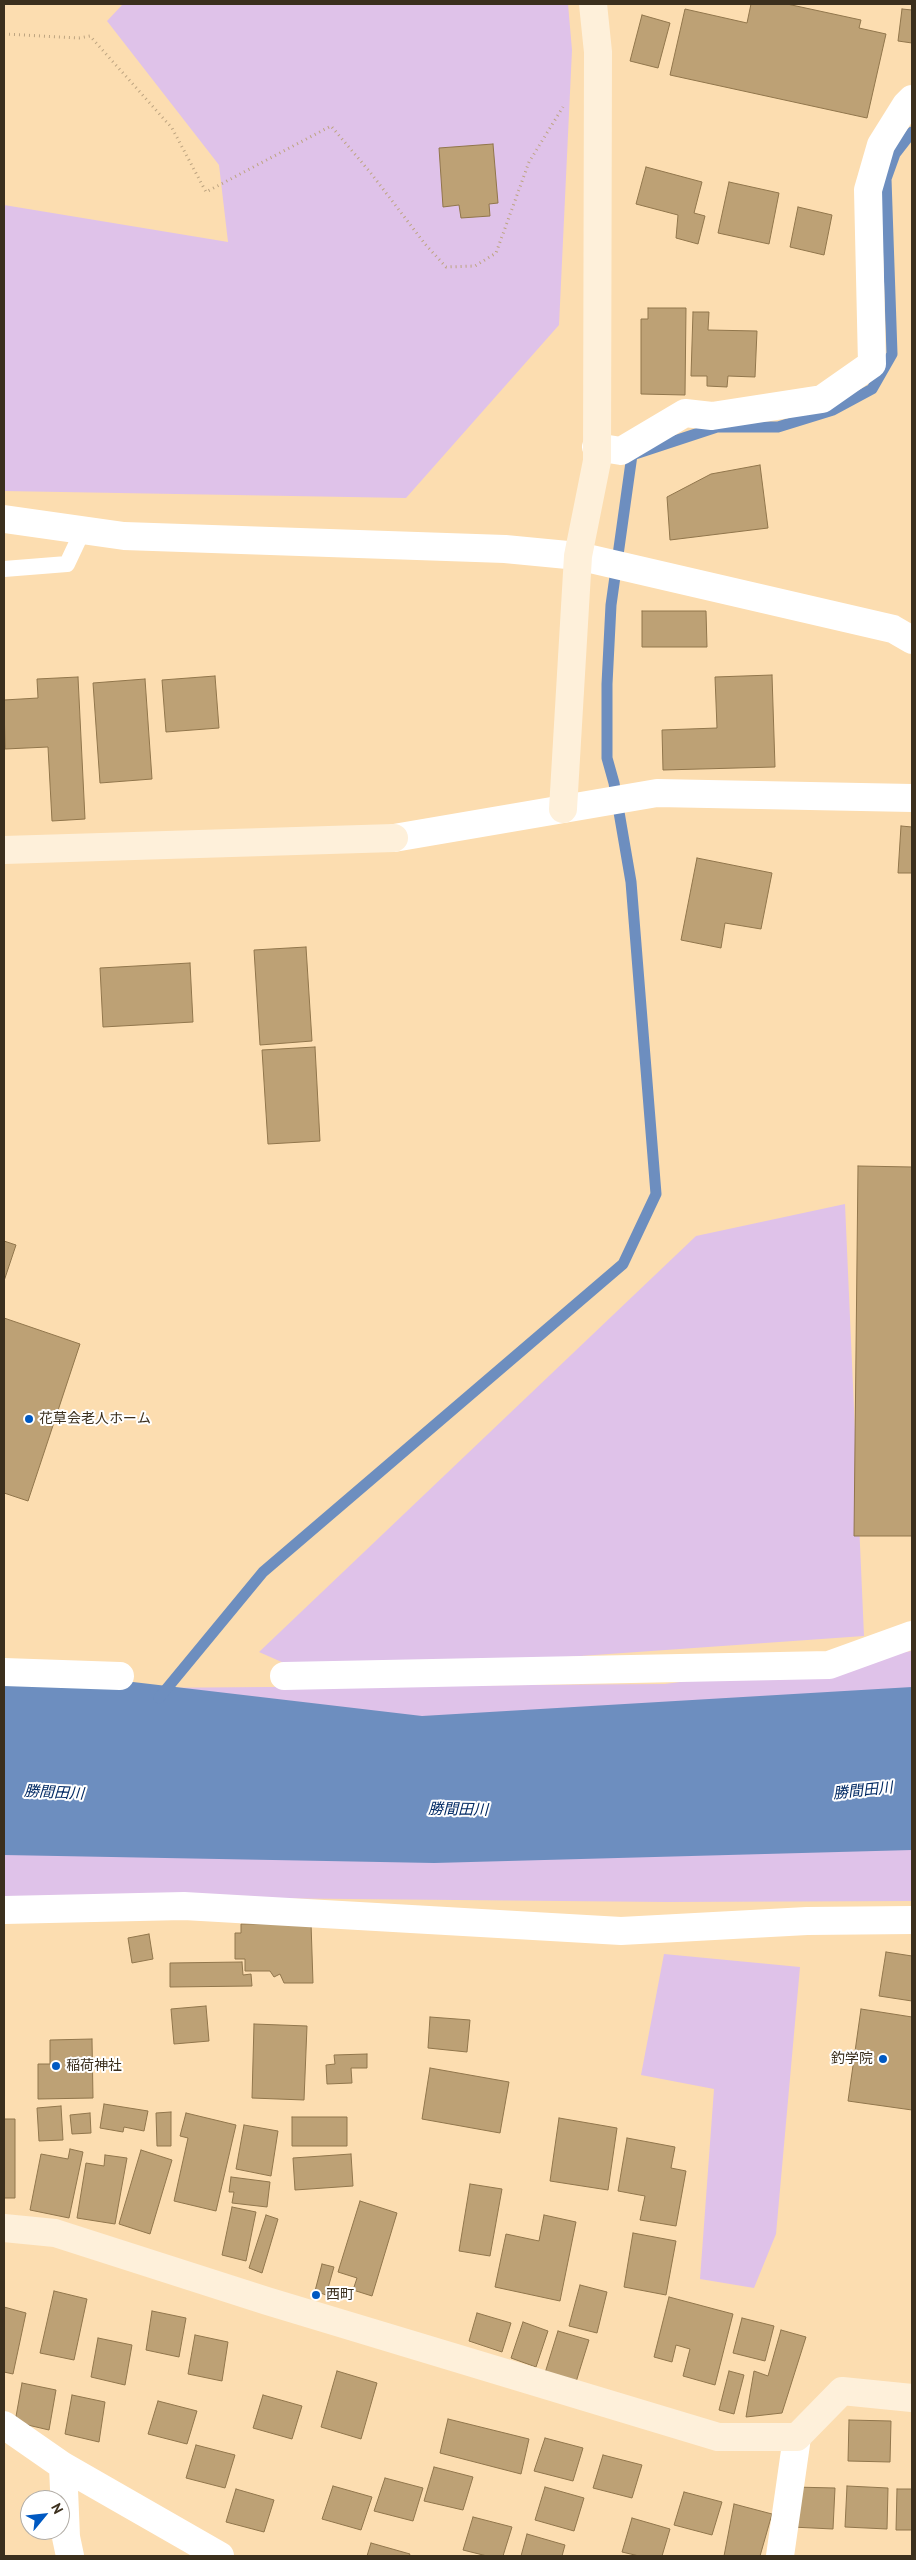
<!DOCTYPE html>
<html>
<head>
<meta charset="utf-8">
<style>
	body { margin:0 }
	#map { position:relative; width:916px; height:2560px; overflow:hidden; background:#fcddb0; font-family:"PT Sans",sans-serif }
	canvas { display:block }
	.frame { position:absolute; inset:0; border:5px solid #3b2f1d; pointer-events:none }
	.north { position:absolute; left:20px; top:2490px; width:50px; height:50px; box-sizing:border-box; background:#fff; border:1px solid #b1aca5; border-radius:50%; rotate:62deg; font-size:14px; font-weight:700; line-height:20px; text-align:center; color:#3b2f1d }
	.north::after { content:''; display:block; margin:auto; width:18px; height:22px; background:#0059c2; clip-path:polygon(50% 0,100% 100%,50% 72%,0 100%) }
</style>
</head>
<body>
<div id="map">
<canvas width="916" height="2560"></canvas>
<div class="frame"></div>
<div class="north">N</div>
</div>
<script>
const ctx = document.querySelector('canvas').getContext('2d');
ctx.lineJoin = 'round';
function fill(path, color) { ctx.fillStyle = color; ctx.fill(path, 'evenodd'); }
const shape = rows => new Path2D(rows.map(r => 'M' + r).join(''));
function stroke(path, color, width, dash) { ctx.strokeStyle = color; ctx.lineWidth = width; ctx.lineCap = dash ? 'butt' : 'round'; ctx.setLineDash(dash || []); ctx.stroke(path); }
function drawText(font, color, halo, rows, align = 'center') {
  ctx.font = font + ' "PT Sans","Noto Sans JP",sans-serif'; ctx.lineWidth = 4; ctx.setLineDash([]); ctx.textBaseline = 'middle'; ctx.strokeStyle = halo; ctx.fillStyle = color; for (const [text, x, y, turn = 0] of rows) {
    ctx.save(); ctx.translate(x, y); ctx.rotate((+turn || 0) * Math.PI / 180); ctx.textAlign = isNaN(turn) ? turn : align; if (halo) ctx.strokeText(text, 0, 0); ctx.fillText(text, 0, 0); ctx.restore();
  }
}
fill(shape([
	[123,4,568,4,572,50,559,325,406,498,4,491,4,205,228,242,219,165,107,21],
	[845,1204,864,1636,311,1675,259,1652,696,1236],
	[912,1651,912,1901,667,1902,34,1896,4,1902,4,1689,665,1684],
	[664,1954,800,1967,776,2234,754,2288,700,2279,714,2089,641,2075]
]), '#dfc2e9');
fill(shape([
	[4,1672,65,1674,422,1716,912,1687,912,1850,434,1863,4,1855]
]), '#6d8ebf');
stroke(shape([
	[159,1698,263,1572,623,1264,656,1194,631,882,614,783,607,758,607,684,611,605,632,455,717,427,778,427,833,410,872,389,892,354,886,179,895,154,912,132]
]), '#6d8ebf', 11);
const building = shape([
	[751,4,787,4,861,20,859,28,886,34,867,118,670,75,685,9,747,23,751,4],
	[902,9,912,10,912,43,898,41,902,9],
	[642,15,670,23,658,68,630,61,642,15],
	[493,144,498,203,489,204,490,216,461,218,459,205,443,207,439,148,493,144],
	[646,167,702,182,694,213,705,216,698,244,676,238,678,215,636,204,646,167],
	[729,182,779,193,769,244,718,233,729,182],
	[798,207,832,215,824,255,790,247,798,207],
	[648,308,686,308,685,395,641,394,641,319,648,319,648,308],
	[693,312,709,312,708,330,757,331,755,377,728,376,727,387,707,386,707,376,691,376,693,312],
	[760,465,768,528,670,540,667,497,711,474,760,465],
	[642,611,706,611,707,647,642,647,642,611],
	[772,675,775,767,663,770,662,730,717,728,715,677,772,675],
	[215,676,219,728,166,732,162,680,215,676],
	[78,677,85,819,52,821,48,747,5,749,4,700,38,698,37,679,78,677],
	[145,679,152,779,100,783,93,683,145,679],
	[901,826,912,827,912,873,898,873,901,826],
	[697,858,772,873,761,929,725,923,721,948,681,940,697,858],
	[306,947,312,1041,260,1045,254,950,306,947],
	[190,963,193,1022,103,1027,100,968,190,963],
	[315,1047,320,1141,268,1144,262,1050,315,1047],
	[858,1166,912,1167,912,1536,854,1536,858,1166],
	[4,1241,16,1245,4,1281,4,1241],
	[4,1318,80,1344,28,1501,4,1493,4,1318],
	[311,1923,313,1983,284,1983,280,1974,274,1977,270,1971,245,1971,245,1959,235,1959,235,1933,241,1933,241,1924,311,1923],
	[149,1934,153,1959,132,1963,128,1938,149,1934],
	[886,1952,912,1956,912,2001,879,1996,886,1952],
	[242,1962,243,1975,251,1974,252,1986,170,1987,170,1963,242,1962],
	[206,2006,209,2041,174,2044,171,2009,206,2006],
	[861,2009,912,2017,912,2110,848,2101,861,2009],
	[430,2017,470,2020,467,2052,428,2048,430,2017],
	[254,2024,307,2026,304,2100,252,2098,254,2024],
	[92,2039,93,2098,38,2099,38,2064,50,2064,50,2040,92,2039],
	[367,2054,367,2068,351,2068,352,2083,327,2084,326,2065,335,2064,334,2055,367,2054],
	[430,2068,509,2082,500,2133,422,2119,430,2068],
	[104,2104,148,2111,144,2131,124,2127,123,2132,100,2128,104,2104],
	[61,2106,63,2140,39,2141,37,2108,61,2106],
	[171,2112,171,2146,157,2146,156,2113,171,2112],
	[90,2113,91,2133,72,2134,70,2115,90,2113],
	[186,2113,236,2125,216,2211,174,2201,188,2138,180,2136,186,2113],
	[292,2117,347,2117,347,2146,292,2146,292,2117],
	[559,2118,617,2128,608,2190,550,2181,559,2118],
	[4,2119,15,2119,15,2198,4,2198,4,2119],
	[244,2125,278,2131,271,2176,236,2169,244,2125],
	[627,2138,675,2147,671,2168,686,2171,676,2226,640,2220,645,2196,618,2191,627,2138],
	[70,2149,83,2152,69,2218,30,2210,41,2154,68,2159,70,2149],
	[141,2150,172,2160,150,2234,119,2224,141,2150],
	[351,2154,353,2186,295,2190,293,2158,351,2154],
	[105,2155,127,2158,115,2224,77,2218,86,2163,104,2166,105,2155],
	[231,2177,270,2182,267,2207,232,2203,234,2192,229,2192,231,2177],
	[470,2184,502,2189,490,2256,459,2251,470,2184],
	[360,2201,397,2213,372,2296,353,2290,357,2278,338,2272,360,2201],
	[232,2207,256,2212,246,2261,222,2255,232,2207],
	[266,2215,278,2219,262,2273,249,2268,266,2215],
	[544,2215,576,2222,560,2301,495,2287,506,2234,539,2241,544,2215],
	[633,2233,676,2241,666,2295,624,2287,633,2233],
	[322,2264,334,2267,326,2295,315,2291,322,2264],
	[580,2285,607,2292,597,2333,569,2326,580,2285],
	[54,2291,87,2299,74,2360,40,2353,54,2291],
	[669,2297,733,2314,715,2385,683,2376,690,2349,676,2345,672,2362,654,2357,669,2297],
	[4,2307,26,2313,13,2374,4,2372,4,2307],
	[152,2311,186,2318,179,2357,146,2350,152,2311],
	[477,2313,511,2323,502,2352,469,2341,477,2313],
	[742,2318,774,2326,765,2361,733,2353,742,2318],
	[523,2322,548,2331,536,2367,511,2358,523,2322],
	[781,2330,806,2337,782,2413,746,2417,754,2371,768,2376,781,2330],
	[558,2331,589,2340,576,2382,545,2373,558,2331],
	[195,2335,228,2342,222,2381,188,2374,195,2335],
	[98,2338,132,2345,125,2385,91,2377,98,2338],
	[337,2371,377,2383,361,2439,321,2427,337,2371],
	[729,2371,744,2375,734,2414,719,2410,729,2371],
	[22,2383,56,2390,49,2430,15,2422,22,2383],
	[72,2395,105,2402,99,2442,65,2434,72,2395],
	[263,2395,302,2406,292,2439,253,2428,263,2395],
	[158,2401,197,2411,187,2444,148,2434,158,2401],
	[448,2419,529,2439,521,2474,440,2453,448,2419],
	[849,2420,891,2421,890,2462,848,2461,849,2420],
	[545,2438,583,2448,573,2481,534,2471,545,2438],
	[196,2445,235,2455,225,2488,186,2478,196,2445],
	[603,2455,642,2465,632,2498,593,2488,603,2455],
	[434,2467,473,2477,463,2510,424,2501,434,2467],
	[385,2478,423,2488,413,2521,374,2511,385,2478],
	[333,2486,372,2497,361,2530,322,2519,333,2486],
	[847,2486,888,2488,887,2529,845,2527,847,2486],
	[545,2487,584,2498,574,2531,535,2520,545,2487],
	[793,2487,835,2488,833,2529,792,2527,793,2487],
	[236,2489,274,2500,264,2532,226,2522,236,2489],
	[897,2489,912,2489,912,2530,896,2530,897,2489],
	[684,2492,722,2502,712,2535,674,2525,684,2492],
	[734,2504,772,2514,760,2556,724,2556,734,2504],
	[473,2517,512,2527,503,2556,487,2556,463,2550,473,2517],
	[632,2518,670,2529,662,2556,639,2556,622,2552,632,2518],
	[527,2534,565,2545,562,2556,521,2556,527,2534],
	[371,2543,410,2554,409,2556,367,2556,371,2543]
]);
fill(building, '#bda175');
stroke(building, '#91764c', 1);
stroke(shape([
	[4,34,79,38,90,36,172,128,206,192,331,126,370,172,425,244,446,267,475,266,496,253,529,162,563,107]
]), '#bda480', 3, [1, 4]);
stroke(shape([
	[4,569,67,564,83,530]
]), '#fff', 16);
stroke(shape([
	[596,447,621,451,685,413,712,416,822,399,872,364,868,190,881,145,906,105,912,99],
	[4,519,124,536,505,549,578,556,893,629,912,640],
	[394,838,657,793,912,798],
	[4,1672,120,1676],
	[284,1676,829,1665,912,1635],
	[4,1910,184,1906,621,1931,807,1921,912,1920],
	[4,2425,63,2466,220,2556],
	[63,2466,66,2537,70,2556],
	[780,2556,797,2437]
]), '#fff', 28);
stroke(shape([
	[563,809,578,556,597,461,598,52,593,4],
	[4,850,394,838],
	[4,2228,55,2233,267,2301,718,2437,797,2437,842,2391,912,2398]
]), '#fef0da', 28);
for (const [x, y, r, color] of [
	[29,1419,5,"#0059c2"],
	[883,2059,5,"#0059c2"],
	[56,2066,5,"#0059c2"],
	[316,2295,5,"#0059c2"]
]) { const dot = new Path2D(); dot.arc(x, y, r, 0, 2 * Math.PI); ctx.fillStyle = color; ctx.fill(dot); stroke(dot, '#fff', 2); }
drawText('14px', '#3b2f1d', '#fff', [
	["花草会老人ホーム",39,1419],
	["釣学院",873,2059,"right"],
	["稲荷神社",66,2066],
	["西町",326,2295]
], 'left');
drawText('italic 15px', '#002963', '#fff', [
	["勝間田川",863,1791,-6],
	["勝間田川",54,1793,3],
	["勝間田川",458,1810,1]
]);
</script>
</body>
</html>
